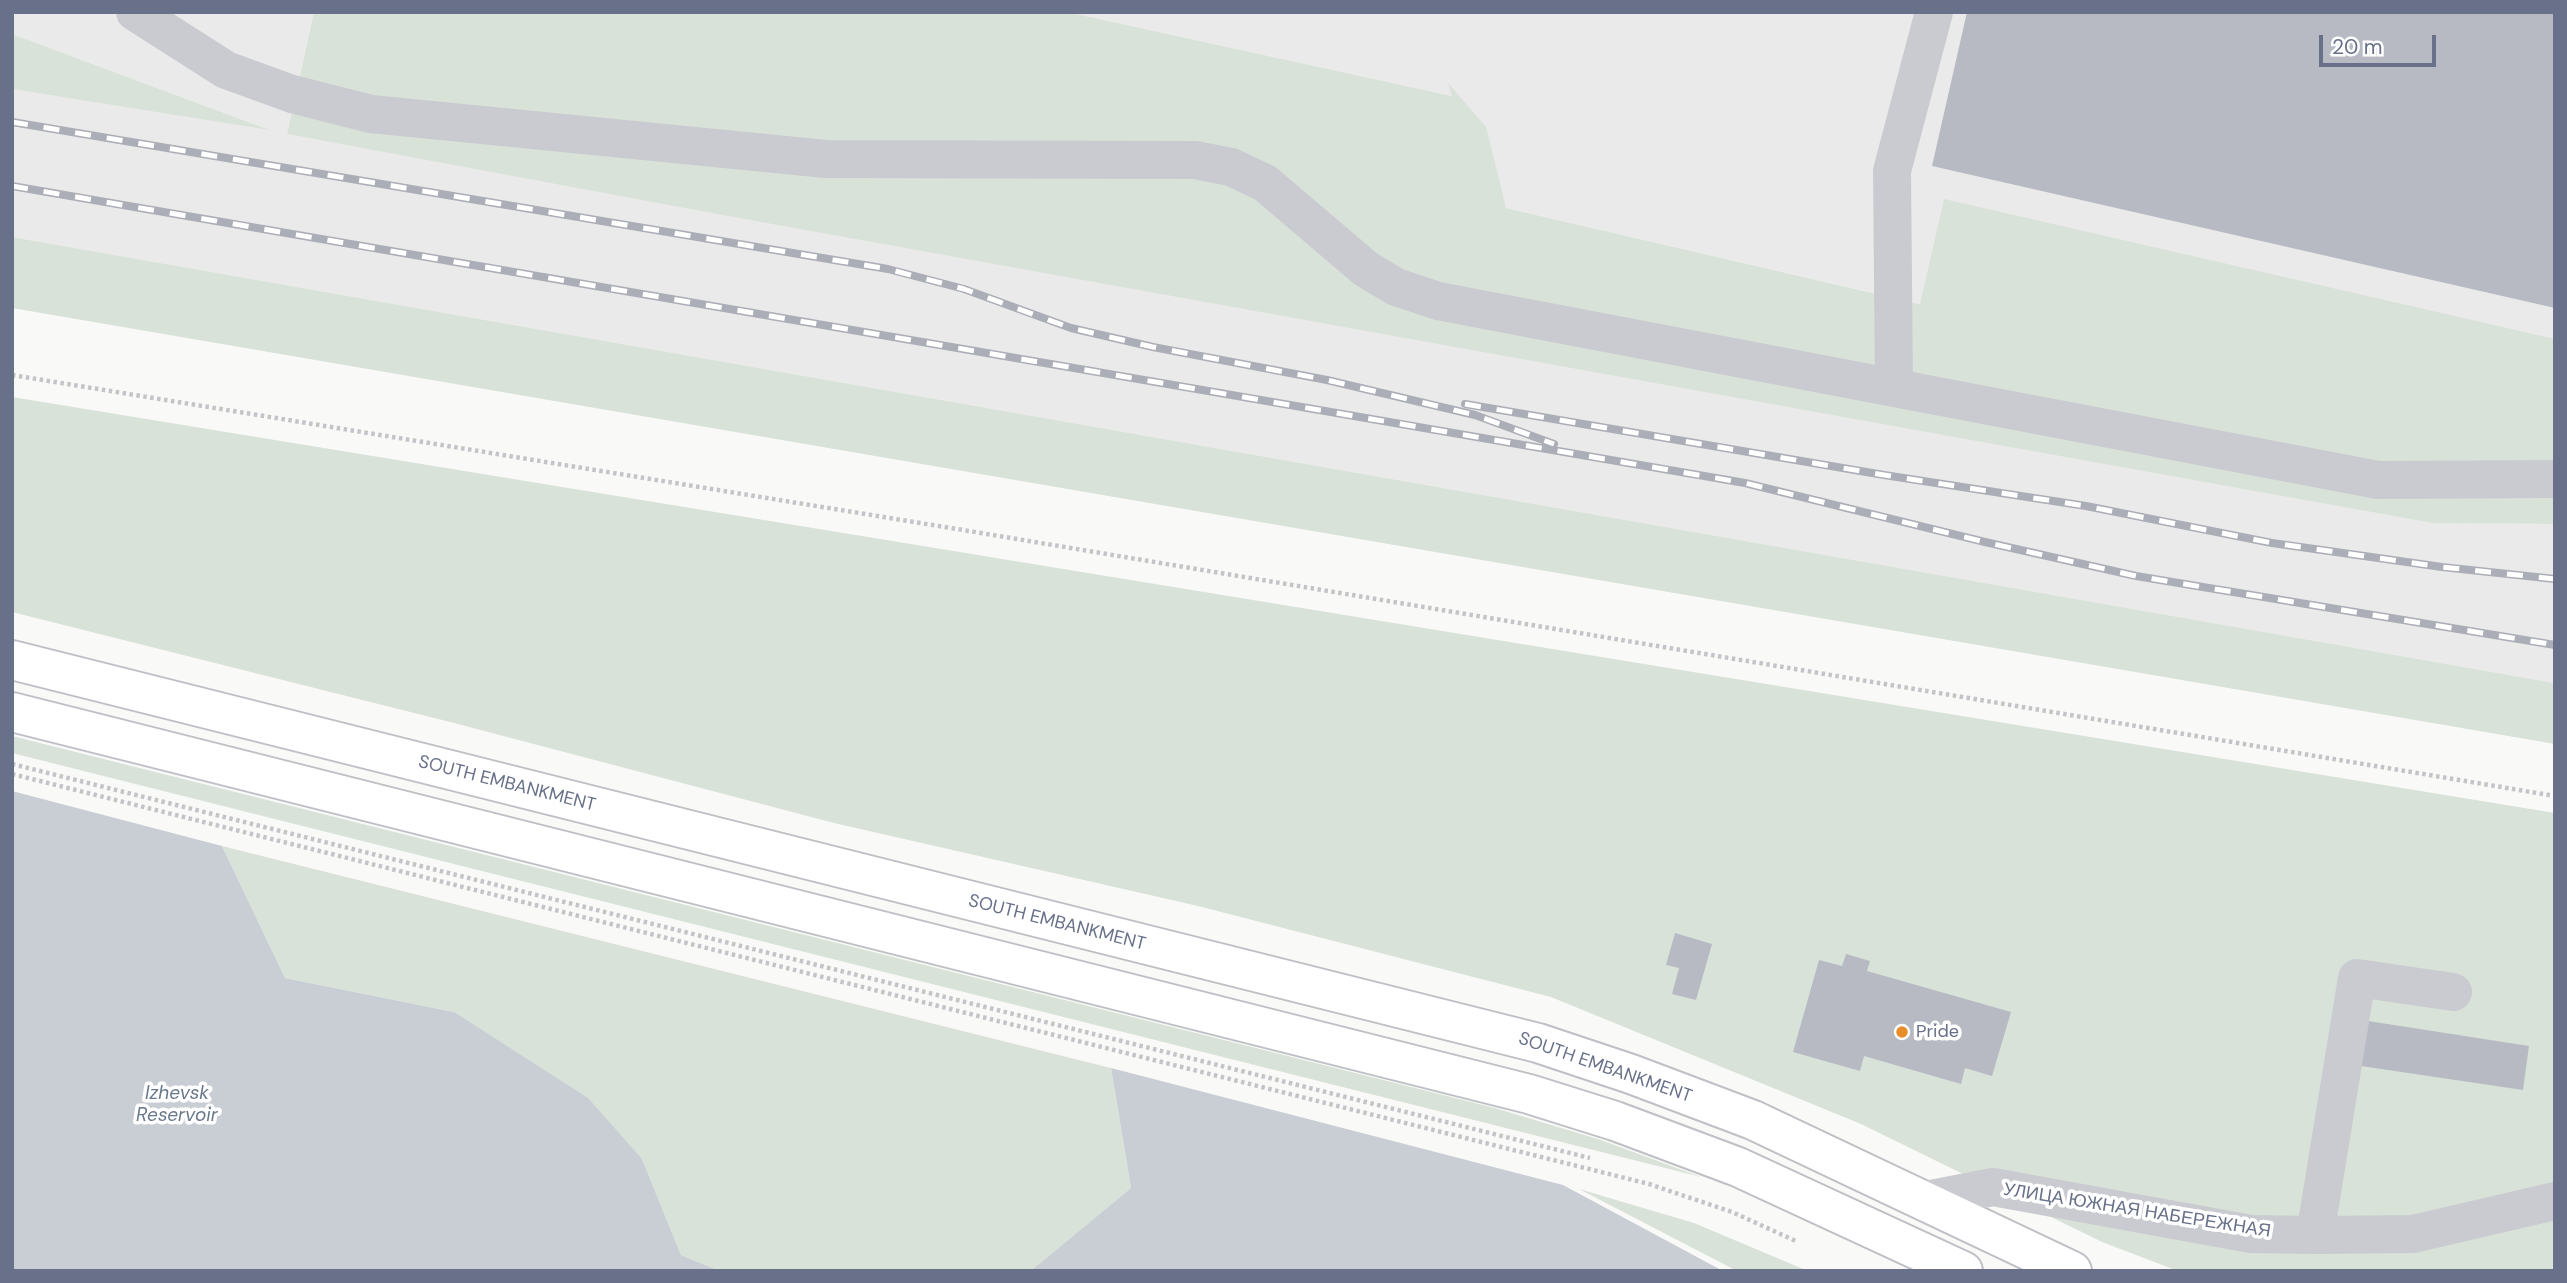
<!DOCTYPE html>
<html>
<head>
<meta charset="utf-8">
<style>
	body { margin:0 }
	#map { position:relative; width:2567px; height:1283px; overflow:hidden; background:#f9f9f7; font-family:"DM Sans",sans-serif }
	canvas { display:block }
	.frame { position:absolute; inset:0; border:14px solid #687189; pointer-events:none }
	.scale { position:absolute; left:2319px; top:35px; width:117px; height:32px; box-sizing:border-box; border:4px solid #687189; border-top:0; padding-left:9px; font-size:21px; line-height:24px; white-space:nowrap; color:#687189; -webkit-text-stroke:5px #fff; paint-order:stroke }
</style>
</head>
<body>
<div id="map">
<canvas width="2567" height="1283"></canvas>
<div class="frame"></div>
<div class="scale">20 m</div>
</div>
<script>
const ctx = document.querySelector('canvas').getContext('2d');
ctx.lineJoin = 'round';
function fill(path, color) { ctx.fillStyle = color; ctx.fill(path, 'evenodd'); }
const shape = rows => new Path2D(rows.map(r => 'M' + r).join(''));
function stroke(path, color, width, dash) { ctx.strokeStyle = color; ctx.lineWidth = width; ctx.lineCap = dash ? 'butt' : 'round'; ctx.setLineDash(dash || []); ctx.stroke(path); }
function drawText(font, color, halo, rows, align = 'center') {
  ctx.font = font + ' "DM Sans",sans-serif'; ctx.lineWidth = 7; ctx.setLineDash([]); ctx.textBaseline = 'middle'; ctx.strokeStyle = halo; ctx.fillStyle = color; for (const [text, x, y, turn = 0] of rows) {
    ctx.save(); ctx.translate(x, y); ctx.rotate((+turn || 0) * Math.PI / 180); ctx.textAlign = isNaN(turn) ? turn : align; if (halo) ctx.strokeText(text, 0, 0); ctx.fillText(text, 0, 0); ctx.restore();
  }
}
fill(shape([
	[12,12,314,12,287,134,2432,523,2555,524,2555,683,12,237,12,89,265,128,12,34],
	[1067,12,2555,12,2555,340,1944,200,1921,304,1506,208,1452,96]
]), '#eaeaea');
fill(shape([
	[314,12,1067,12,1452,96,1448,83,1486,127,1506,208,1920,304,1944,199,2555,339,2555,524,2432,523,739,218,287,134],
	[12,34,270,130,12,89],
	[12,237,2555,683,2555,744,12,308],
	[12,397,2555,813,2555,1271,2178,1271,2102,1242,1861,1124,1551,997,1198,906,834,823,454,723,12,612],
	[12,736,1495,1108,1601,1140,1701,1177,12,753],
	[222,846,1111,1068,1131,1188,1032,1271,720,1271,681,1255,642,1159,454,1012,285,978],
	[1579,1189,1694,1223,1808,1271,1737,1271]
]), '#d9e2d8');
fill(shape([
	[12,791,222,846,285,978,454,1012,588,1098,642,1159,681,1255,720,1271,12,1271],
	[1111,1068,1563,1185,1723,1271,1031,1271,1131,1188]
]), '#c9ced5');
fill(shape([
	[1967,12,2555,12,2555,308,1932,166],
	[1675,933,1712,944,1696,1000,1672,994,1679,968,1666,965],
	[1846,954,1870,961,1867,971,2011,1012,1992,1076,1965,1068,1961,1084,1864,1056,1860,1071,1793,1052,1819,960,1842,966],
	[2368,1021,2529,1046,2523,1090,2361,1066]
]), '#b7bac3');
const major = shape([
	[12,660,1538,1043,1631,1074,1753,1120,2072,1271],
	[12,712,1529,1094,1615,1121,1738,1167,1963,1271]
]);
stroke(major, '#bec0c5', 42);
stroke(shape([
	[12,375,951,528,2555,796],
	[12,764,1590,1158],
	[12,774,1649,1184,1732,1212,1798,1242]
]), '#c3c4c7', 4.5, [3.5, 3.5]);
stroke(shape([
	[135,12,226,70,292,94,371,114,826,159,1195,160,1231,167,1265,183,1366,269,1396,287,1438,301,2378,480,2555,479],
	[1894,387,1892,171,1934,12],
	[1926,1200,1993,1187,2251,1234,2315,1235,2413,1234,2555,1201],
	[2315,1235,2357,978,2453,992]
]), '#cacbd0', 38);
stroke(major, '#fff', 38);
const rail = shape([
	[12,122,888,269,964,289,1071,328,1153,347,1327,380,1475,415,1554,444],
	[12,186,1745,483,1985,542,2136,576,2555,645],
	[1465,404,1884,475,2086,506,2272,543,2442,567,2555,579]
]);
stroke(rail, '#abaeb6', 8);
stroke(rail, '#fff', 5, [16]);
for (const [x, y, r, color] of [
	[1902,1032,7,"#e68d2a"]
]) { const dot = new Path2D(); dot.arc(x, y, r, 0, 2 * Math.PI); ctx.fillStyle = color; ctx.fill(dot); stroke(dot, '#fff', 2.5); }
drawText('18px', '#687189', '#fff', [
	["SOUTH EMBANKMENT",507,784,14],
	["SOUTH EMBANKMENT",1057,923,14],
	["SOUTH EMBANKMENT",1605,1068,19],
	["УЛИЦА ЮЖНАЯ НАБЕРЕЖНАЯ",2137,1211,9]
]);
drawText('18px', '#687189', '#fff', [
	["Pride",1916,1032]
], 'left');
drawText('italic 19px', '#69788b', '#fff', [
	["Izhevsk",177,1094],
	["Reservoir",177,1116]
]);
</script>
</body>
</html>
